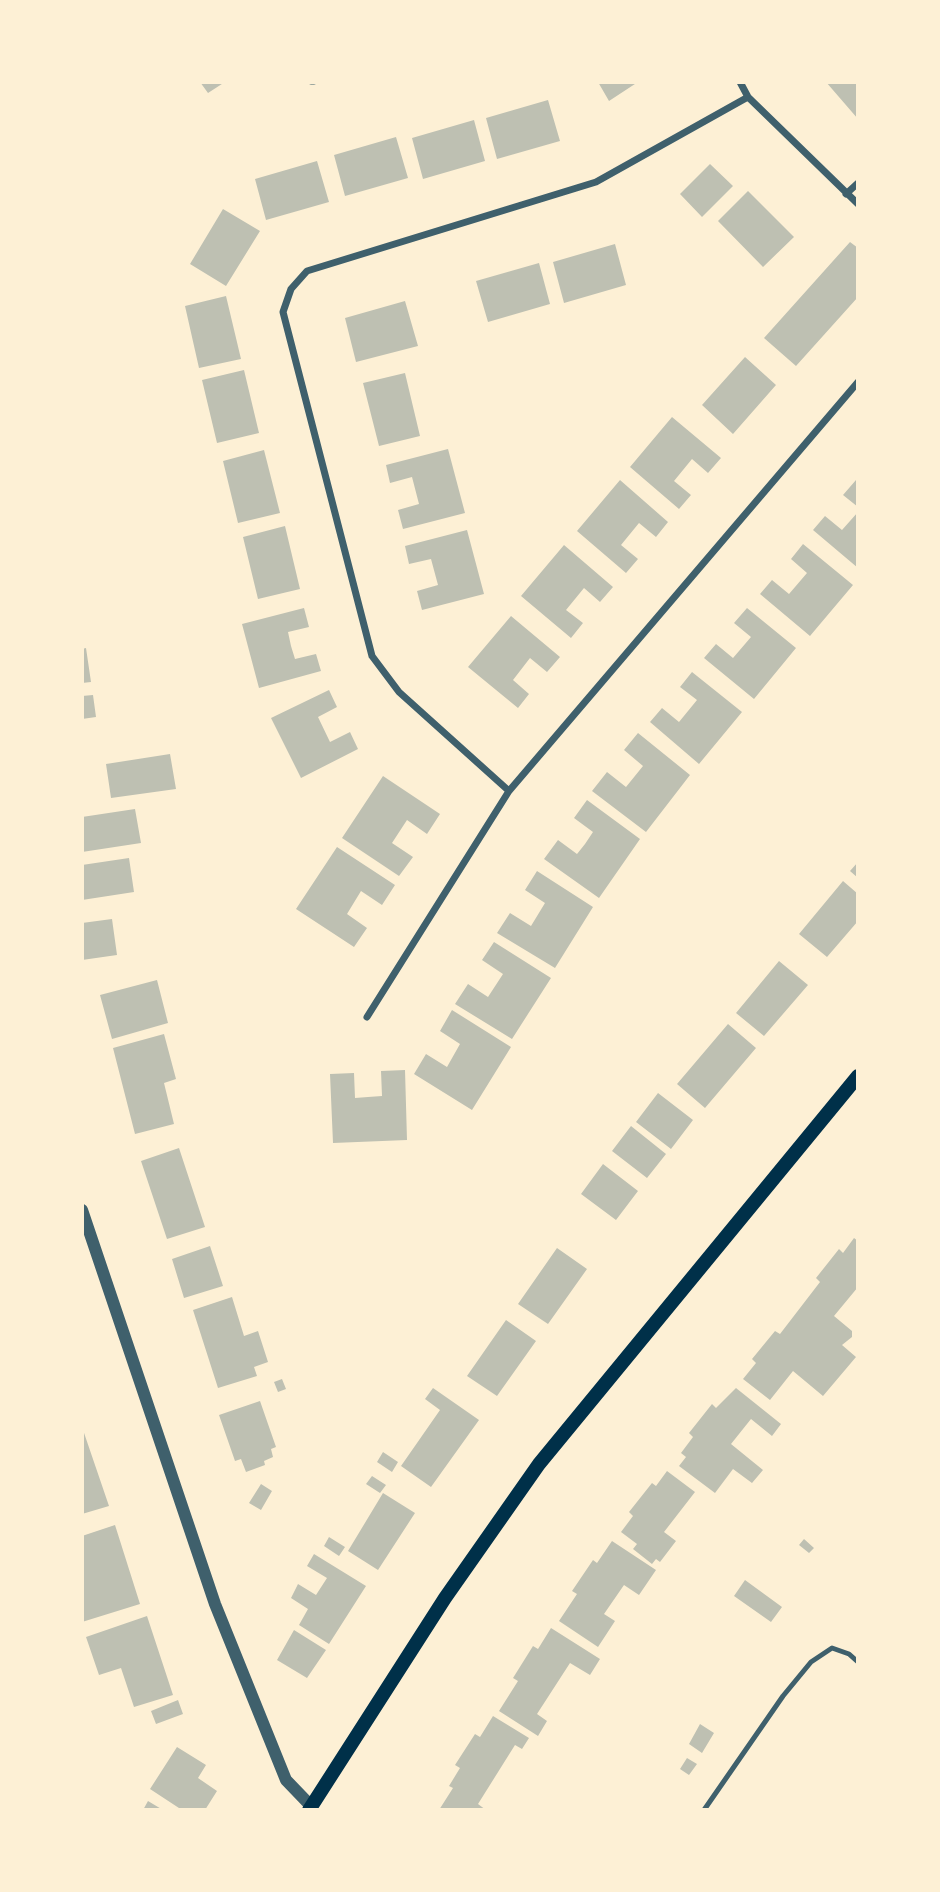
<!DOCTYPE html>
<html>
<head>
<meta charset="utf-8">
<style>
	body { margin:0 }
	#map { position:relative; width:940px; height:1892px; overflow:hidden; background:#fdf0d5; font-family:Manrope,sans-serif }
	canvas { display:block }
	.frame { position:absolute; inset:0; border:84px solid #fdf0d5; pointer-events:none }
</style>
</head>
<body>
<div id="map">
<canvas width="940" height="1892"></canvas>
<div class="frame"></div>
</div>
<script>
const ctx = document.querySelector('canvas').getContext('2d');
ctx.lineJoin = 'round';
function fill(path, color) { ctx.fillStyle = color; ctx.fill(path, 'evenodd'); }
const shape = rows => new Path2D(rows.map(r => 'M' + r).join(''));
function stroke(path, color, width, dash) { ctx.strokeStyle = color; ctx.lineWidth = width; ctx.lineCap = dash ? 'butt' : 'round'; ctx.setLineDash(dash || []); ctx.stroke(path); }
fill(shape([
	[200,82,225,82,208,93],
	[598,82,638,82,609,101],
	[826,82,858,82,858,119],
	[548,100,560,141,497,159,486,118],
	[474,120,485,161,423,179,412,138],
	[396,137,408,178,345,196,334,155],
	[317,161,329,202,266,220,255,179],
	[710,164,733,186,702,217,680,194],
	[748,191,794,237,763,267,718,221],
	[223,209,260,231,226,286,190,264],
	[850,242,858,248,858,297,796,366,764,338],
	[615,244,626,285,564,303,553,262],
	[539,263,550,304,488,322,476,281],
	[226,296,241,359,199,368,185,306],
	[405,301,418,346,356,362,345,318],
	[745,357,776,385,733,434,702,405],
	[244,370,259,433,217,443,202,380],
	[405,373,420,436,379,446,363,383],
	[672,417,721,458,708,473,692,459,674,481,691,495,679,509,630,467],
	[448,449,465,513,403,529,398,510,419,504,412,477,390,483,386,465],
	[264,450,280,513,238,523,223,461],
	[620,480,668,522,656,537,639,523,621,545,638,559,626,573,577,531],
	[856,480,858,482,858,507,843,495],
	[858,512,858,568,813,530,825,516,842,530],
	[285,526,300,589,258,599,243,537],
	[467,530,484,594,422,610,417,591,438,585,431,559,409,564,405,546],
	[803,544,853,585,810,636,760,594,772,580,789,594,807,573,791,559],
	[564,545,613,587,600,602,584,588,566,610,583,623,571,638,521,596],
	[304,608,309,627,288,632,291,646,295,659,316,654,321,671,259,688,242,624],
	[747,608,796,648,754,699,704,658,716,644,733,658,751,637,734,623],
	[511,616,560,657,547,672,530,658,513,680,529,694,518,708,468,667],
	[86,648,91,682,82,683,82,649],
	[692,672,742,712,699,764,650,722,662,708,679,722,697,700,680,687],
	[329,690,337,707,318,717,330,742,350,732,358,749,301,778,271,718],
	[93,695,96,717,82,719,82,696],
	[638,733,690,775,646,832,592,791,607,772,626,787,643,766,624,750],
	[170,754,176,789,111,798,106,764],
	[383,776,440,814,427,834,407,820,392,843,413,857,399,876,342,838],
	[587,800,640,839,599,898,544,859,558,840,577,854,585,844,593,832,574,818],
	[135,809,141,843,82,852,82,817],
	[337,847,395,885,382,905,361,891,347,914,367,928,354,947,296,909],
	[129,858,134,892,82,900,82,865],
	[858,862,858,878,850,871],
	[537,871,593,907,555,968,497,933,510,913,531,926,545,903,525,890],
	[843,881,858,894,858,921,827,957,799,934],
	[112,919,117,955,82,960,82,923],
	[494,942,551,978,512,1039,455,1004,468,984,488,997,503,974,482,960],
	[779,961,808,985,764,1036,736,1013],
	[157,980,168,1023,112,1039,100,995],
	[452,1010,511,1047,472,1110,414,1074,426,1054,447,1067,460,1044,440,1031],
	[728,1024,756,1048,705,1108,677,1084],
	[164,1034,176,1079,164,1083,174,1124,135,1134,113,1048],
	[405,1070,407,1140,333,1143,330,1074,354,1073,355,1098,368,1097,382,1096,381,1071],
	[658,1093,693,1120,671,1149,636,1122],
	[631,1126,666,1154,647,1178,612,1151],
	[179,1148,205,1227,167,1239,141,1161],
	[603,1164,638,1191,616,1220,581,1194],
	[854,1238,858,1241,858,1287,834,1316,852,1331,852,1337,842,1345,856,1357,823,1396,793,1371,770,1400,743,1379,756,1363,752,1359,775,1331,780,1334,820,1282,816,1278,839,1249,843,1253],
	[210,1246,223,1286,184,1298,172,1259],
	[557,1248,587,1269,548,1324,518,1304],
	[232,1297,244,1336,258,1331,268,1362,254,1367,257,1376,218,1388,193,1310],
	[506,1320,536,1341,497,1396,467,1376],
	[282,1379,286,1389,278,1392,274,1382],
	[433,1388,479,1420,431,1487,401,1466,440,1410,425,1399],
	[736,1388,781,1424,772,1436,751,1419,731,1444,763,1470,752,1483,733,1469,715,1493,679,1466,686,1457,681,1453,693,1437,689,1433,712,1404,716,1408],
	[260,1401,276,1447,271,1449,273,1457,264,1461,265,1465,246,1472,241,1459,235,1461,219,1415],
	[82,1427,109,1506,82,1514],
	[383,1452,398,1462,392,1472,377,1462],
	[667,1471,695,1492,664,1532,676,1541,660,1562,656,1559,652,1564,633,1549,637,1544,621,1532,633,1516,629,1512,652,1483,656,1486],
	[372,1476,386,1485,380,1493,366,1484],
	[261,1484,272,1491,261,1510,249,1503],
	[383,1493,415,1513,378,1570,348,1551],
	[115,1525,140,1604,82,1622,82,1536],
	[329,1537,345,1547,339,1556,324,1546],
	[804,1539,814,1548,809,1553,799,1545],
	[612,1541,656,1570,639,1595,624,1585,604,1614,615,1621,598,1647,559,1621,577,1594,572,1591,593,1560,597,1563],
	[314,1554,366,1586,329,1644,299,1625,308,1609,291,1598,298,1584,316,1595,327,1578,307,1566],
	[745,1580,782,1607,771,1622,734,1596],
	[147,1616,173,1695,134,1707,121,1668,99,1675,86,1637],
	[551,1628,600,1659,590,1675,570,1663,537,1714,547,1721,538,1736,499,1711,518,1681,513,1678,533,1646,538,1649],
	[294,1630,326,1650,307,1678,277,1660],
	[178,1700,183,1714,156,1724,151,1711],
	[493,1716,529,1738,522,1749,515,1745,478,1804,486,1810,439,1810,453,1788,449,1786,460,1768,455,1765,475,1734,480,1737],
	[700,1724,714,1733,702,1753,689,1744],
	[177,1747,206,1765,198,1778,217,1791,205,1810,182,1810,150,1789],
	[687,1758,697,1764,689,1775,680,1769],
	[148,1801,163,1810,143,1810]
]), '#bec0b2');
stroke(shape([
	[311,82,314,82],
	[704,1810,783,1696,811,1662,832,1648,849,1654,858,1662]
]), '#3f606c', 5);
stroke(shape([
	[740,82,748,97,858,204],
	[846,194,858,183],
	[509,791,399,692,372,656,283,312,291,289,307,271,596,182,748,97],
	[367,1017,509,791,858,382]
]), '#3f606c', 7);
stroke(shape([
	[82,1210,215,1604,286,1780,311,1806]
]), '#3f606c', 12);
stroke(shape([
	[309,1810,445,1598,539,1464,858,1076]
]), '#003049', 14);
</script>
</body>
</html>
